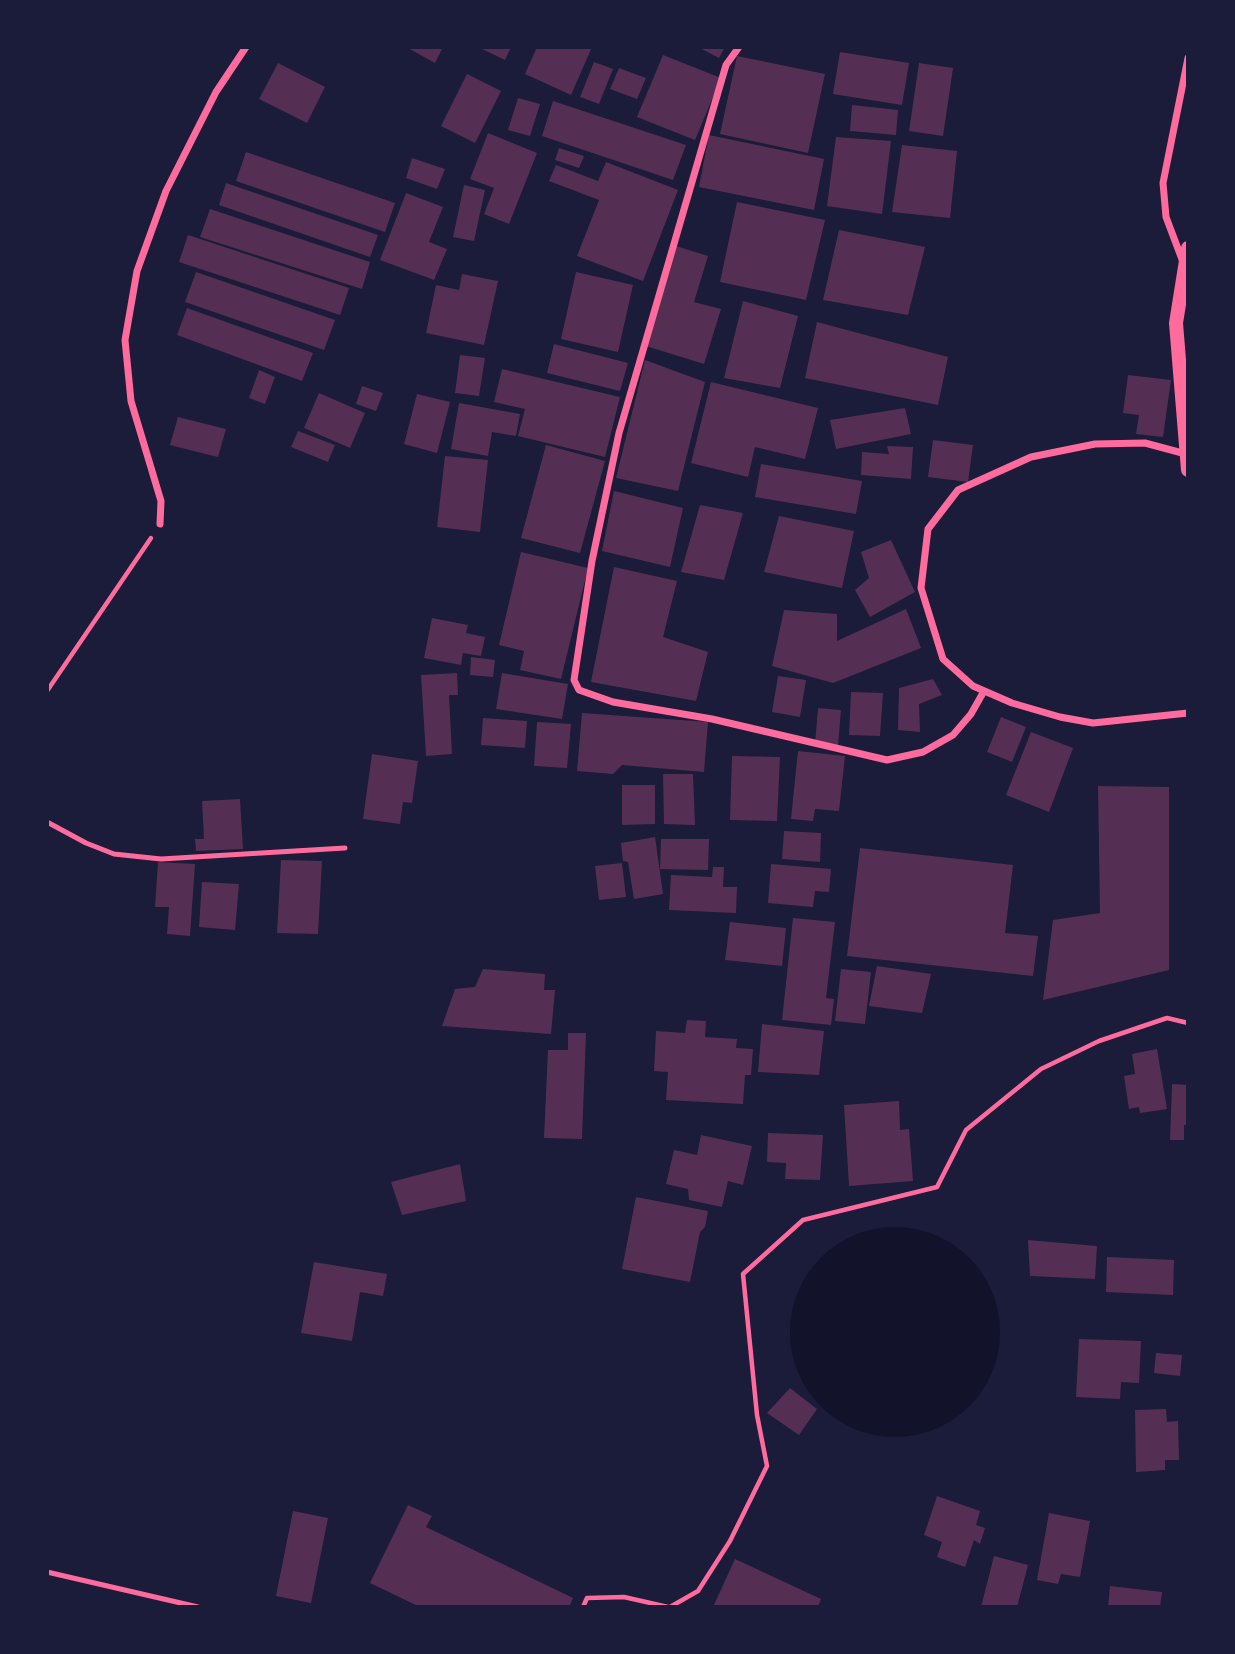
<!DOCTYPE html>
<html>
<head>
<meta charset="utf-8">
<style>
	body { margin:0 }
	#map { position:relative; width:1235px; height:1654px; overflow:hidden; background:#1b1b3a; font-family:"Open Sans",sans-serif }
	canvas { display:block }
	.frame { position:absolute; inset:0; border:49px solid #1b1b3a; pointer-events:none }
</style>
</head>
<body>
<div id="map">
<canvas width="1235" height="1654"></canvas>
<div class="frame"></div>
</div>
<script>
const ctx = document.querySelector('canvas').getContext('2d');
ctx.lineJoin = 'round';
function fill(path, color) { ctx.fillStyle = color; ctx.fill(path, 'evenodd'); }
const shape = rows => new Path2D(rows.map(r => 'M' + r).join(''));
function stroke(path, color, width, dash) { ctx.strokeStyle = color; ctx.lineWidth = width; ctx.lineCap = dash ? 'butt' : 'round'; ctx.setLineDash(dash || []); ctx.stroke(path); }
fill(shape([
	'790 1332a105 105 0 1 1 210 0a105 105 0 1 1-210 0Z'
]), '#12122b');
fill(shape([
	[406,47,443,47,435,63],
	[483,47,511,47,505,60,482,49],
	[537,47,592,47,571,95,525,74],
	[698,47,725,47,719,58],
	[840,52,909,63,902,105,833,94],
	[663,55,721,78,695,140,637,117],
	[737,56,825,74,808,153,720,134],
	[594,62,613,69,599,104,580,97],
	[278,63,325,87,307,123,259,99],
	[919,63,953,68,943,136,909,131],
	[619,68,646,78,637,99,610,89],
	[467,74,501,91,475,143,441,126],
	[518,98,540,104,530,136,508,130],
	[553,101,686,145,673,180,542,136],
	[852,105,898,110,896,135,850,131],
	[488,133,537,153,509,224,484,214,494,188,470,179],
	[709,135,824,159,814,210,699,187],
	[836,137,891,141,882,214,827,206],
	[902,145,957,151,950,218,892,212],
	[559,148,584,156,579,168,555,160],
	[246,152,395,203,385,232,236,181],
	[412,158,445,169,437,189,406,178],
	[606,162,678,190,643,281,577,256,599,200,549,181,556,165,598,181],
	[226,183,378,235,370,257,219,205],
	[464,185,485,190,474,241,453,237],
	[406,193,443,207,429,242,447,249,434,280,380,260],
	[737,202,825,220,806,300,720,282],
	[210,209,370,262,362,289,200,237],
	[839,230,925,247,908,315,823,300],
	[188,235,349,288,340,315,179,262],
	[676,246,708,256,694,302,721,309,704,364,646,346],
	[196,272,335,320,324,350,185,302],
	[576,272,633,285,618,352,561,339],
	[462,274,498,281,484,345,426,333,436,285,459,290],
	[743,301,798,316,780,388,724,378],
	[187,308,313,353,302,381,177,335],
	[817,322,948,357,938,405,805,378],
	[554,344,628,363,620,391,547,373],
	[460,355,485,358,479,396,455,393],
	[645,360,705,382,678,491,616,478],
	[502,369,620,397,605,457,518,436,525,409,494,402],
	[259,370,275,377,265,404,249,398],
	[1128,375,1171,380,1163,437,1136,434,1139,415,1123,413],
	[711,382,818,408,805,459,755,447,748,477,691,463],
	[362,386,383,393,376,411,356,404],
	[319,393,365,413,350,448,304,428],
	[417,394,450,402,437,453,404,444],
	[459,403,520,414,516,436,492,432,488,456,451,449],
	[905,408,911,434,836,449,830,420],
	[178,417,226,429,218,457,170,445],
	[298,431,335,445,328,462,291,447],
	[933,440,973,445,968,482,928,477],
	[546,445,605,461,580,553,521,538],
	[887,446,913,447,911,479,861,475,862,452,889,454],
	[445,456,488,460,480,532,437,527],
	[761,464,862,481,856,514,755,497],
	[614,491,683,508,670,567,602,551],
	[700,505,743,513,724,580,681,572],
	[779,516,854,531,842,588,764,572],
	[891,540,915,592,870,617,855,590,869,578,861,552],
	[521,552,588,568,561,679,520,670,524,651,499,645],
	[614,567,677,581,663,637,708,652,696,701,591,682],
	[906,609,921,648,833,683,772,666,784,610,837,614,837,641],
	[432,618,468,625,466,633,485,637,481,656,463,653,461,665,424,658],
	[471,657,495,660,493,677,470,675],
	[457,673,458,695,449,695,452,754,426,756,421,675],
	[502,673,568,684,562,719,496,709],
	[778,676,806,680,800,717,772,712],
	[933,679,942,695,919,704,920,732,898,730,899,688],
	[851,692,883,693,880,736,849,735],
	[818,708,841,710,838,746,815,744],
	[582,713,708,722,704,772,622,765,613,774,577,771],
	[1001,717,1026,727,1012,762,987,752],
	[483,718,527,721,525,748,481,745],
	[537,722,571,724,567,768,534,766],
	[1031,732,1073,748,1049,812,1006,795],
	[798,751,845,756,839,811,815,809,813,821,791,819],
	[372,754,418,761,412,803,403,802,400,824,363,819],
	[732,756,780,757,777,821,730,820],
	[663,774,693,774,695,825,664,824],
	[622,785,655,785,655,824,622,825],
	[1098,786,1169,787,1169,970,1043,1000,1053,920,1100,913],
	[240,799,243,849,196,851,195,839,204,839,202,801],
	[784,831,821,833,820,862,782,859],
	[655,837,663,894,634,899,628,862,623,861,621,843],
	[661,839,709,839,708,870,660,869],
	[860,848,1013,865,1005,933,1038,936,1033,976,847,956],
	[281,860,322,861,318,934,277,933],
	[158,862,195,864,190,936,167,934,169,907,155,907],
	[622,863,626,897,599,900,595,866],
	[771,864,831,869,829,892,815,891,813,907,768,903],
	[713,867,724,867,723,887,737,887,736,913,669,910,671,875,712,877],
	[202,882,239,884,235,930,199,927],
	[793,918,835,922,826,998,834,999,831,1025,782,1020],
	[730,922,786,928,782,966,725,960],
	[877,966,931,974,922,1013,869,1006],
	[483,969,545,974,544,990,555,990,551,1034,442,1026,455,989,475,987],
	[841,969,871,972,865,1024,835,1021],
	[687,1020,706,1021,705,1037,737,1039,736,1048,753,1049,751,1075,745,1075,743,1104,666,1100,668,1072,654,1071,656,1031,685,1033],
	[762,1024,824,1031,819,1075,758,1072],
	[568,1033,586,1033,582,1139,544,1138,548,1050,568,1050],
	[1157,1049,1167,1109,1140,1113,1139,1107,1129,1109,1124,1076,1135,1074,1132,1054],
	[1172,1084,1188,1085,1188,1125,1184,1125,1184,1140,1170,1140],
	[899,1101,900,1130,909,1129,913,1181,849,1186,844,1105],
	[768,1133,823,1135,820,1180,785,1179,786,1163,767,1162],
	[701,1135,752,1146,743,1185,728,1181,722,1207,689,1200,688,1189,666,1184,674,1150,697,1155],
	[460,1164,466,1201,402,1215,391,1182],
	[636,1197,708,1211,705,1227,700,1232,690,1282,622,1269],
	[1028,1240,1097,1246,1095,1279,1030,1276],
	[1107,1257,1174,1260,1173,1295,1106,1292],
	[314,1262,387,1274,383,1296,360,1292,352,1341,301,1333],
	[1079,1339,1141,1341,1139,1383,1121,1382,1120,1399,1076,1397],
	[1156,1353,1182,1355,1180,1376,1154,1373],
	[790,1388,817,1409,799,1435,767,1413],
	[1166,1409,1167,1422,1178,1421,1179,1460,1165,1460,1165,1470,1136,1472,1135,1410],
	[937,1496,980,1511,976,1525,985,1528,980,1544,974,1540,965,1567,937,1557,942,1542,924,1535],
	[408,1505,432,1516,426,1527,573,1598,569,1607,420,1607,370,1583],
	[293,1511,328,1518,311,1603,276,1596],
	[1049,1513,1090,1521,1080,1577,1061,1574,1058,1584,1037,1580],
	[994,1556,1028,1565,1017,1607,981,1607],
	[735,1559,821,1599,818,1607,713,1607],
	[1110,1586,1162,1592,1160,1607,1108,1607]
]), '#542f53');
stroke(shape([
	[47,691,151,538],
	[583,1607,587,1598,624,1597,668,1607],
	[670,1607,698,1591,730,1541,767,1466,757,1415,743,1274,803,1220,937,1187,966,1130,1041,1069,1099,1041,1167,1018,1188,1023]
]), '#ff6b9d', 4.5);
stroke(shape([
	[47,822,86,843,114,854,161,859,345,848],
	[47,1572,198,1607]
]), '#ff6b9d', 5);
stroke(shape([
	[739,47,726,65,619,433,592,561,574,680,579,690,613,702,712,719,887,760,923,752,953,735,971,714,984,691],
	[1183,262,1166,217,1163,183,1188,58],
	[1186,454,1145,443,1095,444,1031,457,958,490,928,529,921,588,943,659,973,686,1012,703,1060,717,1093,723,1188,713],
	[160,524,161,501,131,401,125,340,137,271,166,191,216,92,246,47]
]), '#ff6b9d', 7);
stroke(shape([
	[1188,248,1176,323,1188,470]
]), '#ff6b9d', 14);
</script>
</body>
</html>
